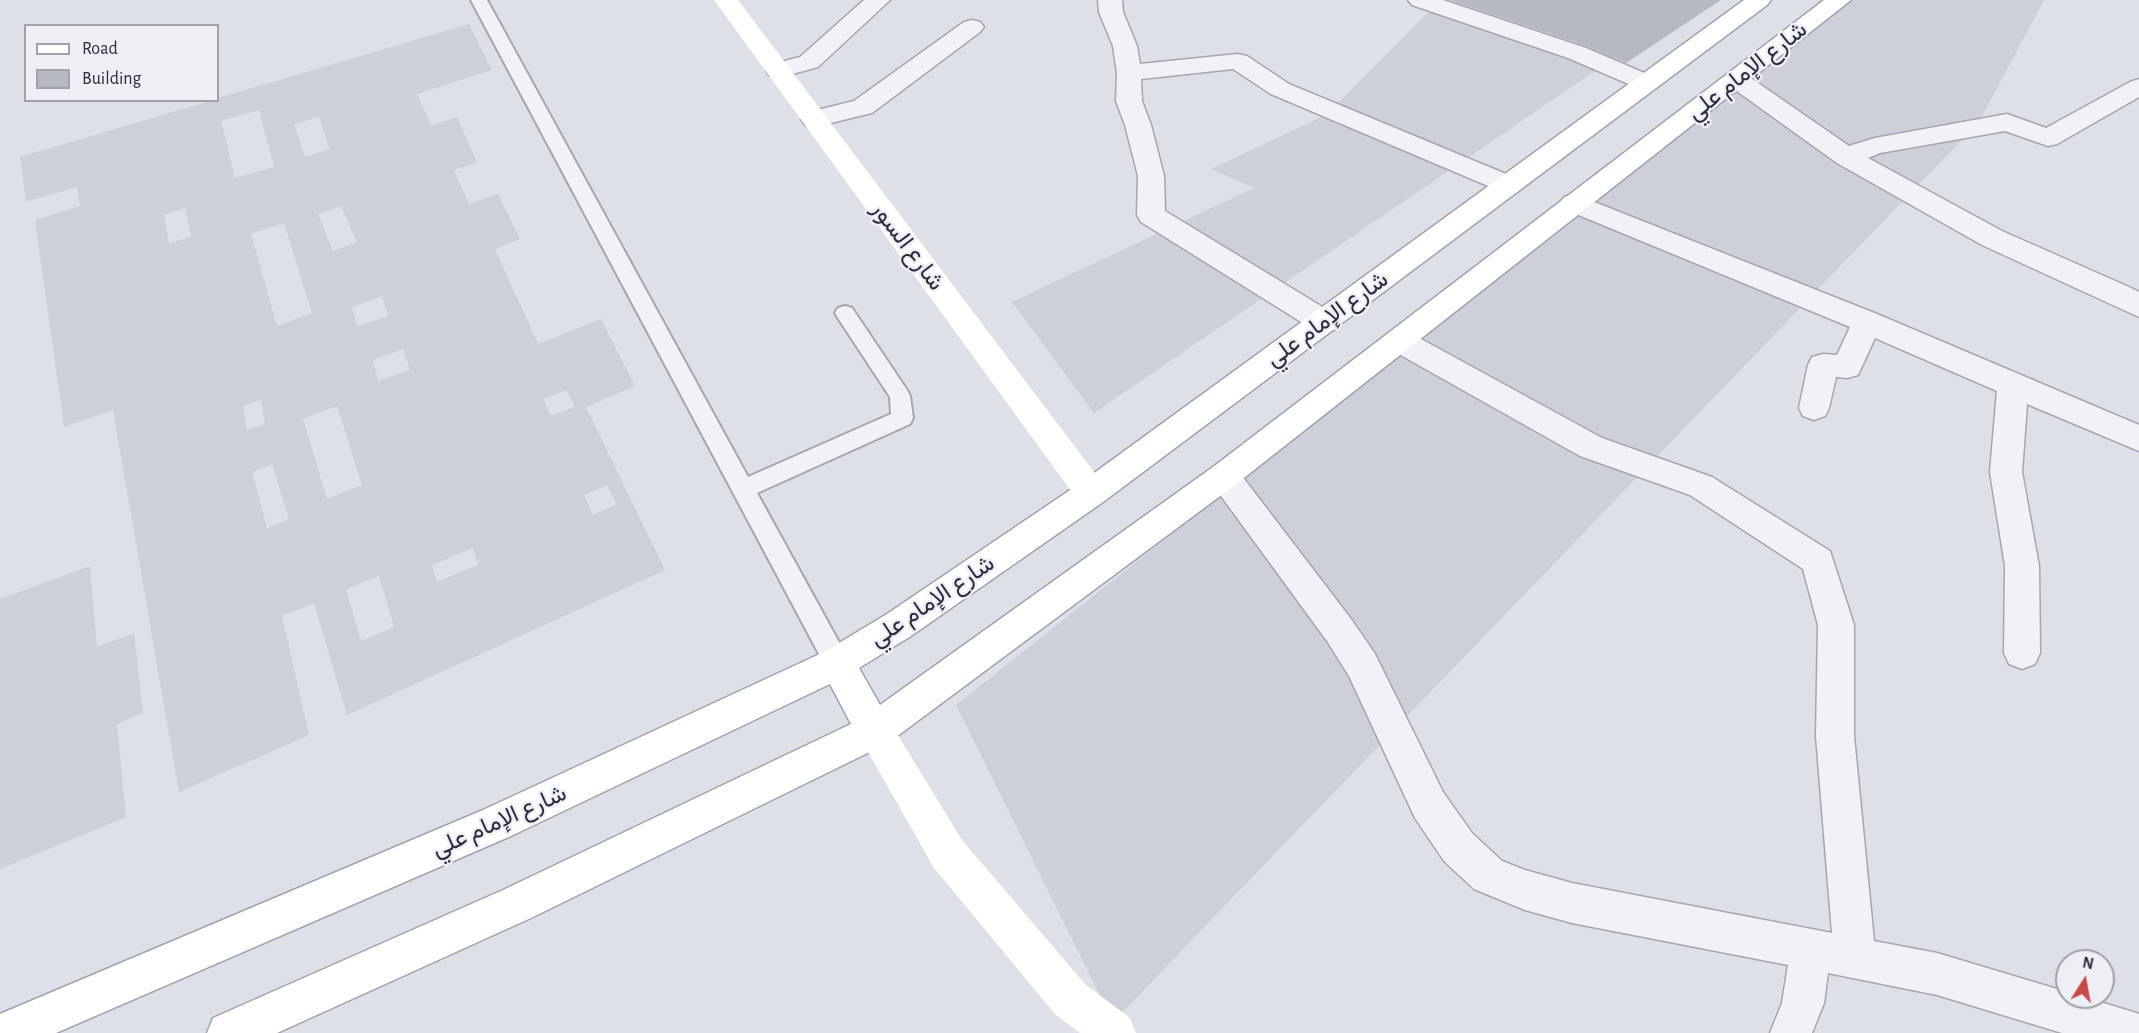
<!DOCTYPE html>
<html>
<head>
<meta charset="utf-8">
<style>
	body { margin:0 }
	#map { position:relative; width:2139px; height:1033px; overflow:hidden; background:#dee0e7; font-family:"Alegreya Sans",sans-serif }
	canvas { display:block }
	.legend { position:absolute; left:24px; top:24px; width:195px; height:78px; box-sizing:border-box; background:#eeeff5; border:2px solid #9fa1ab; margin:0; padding:8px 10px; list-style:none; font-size:18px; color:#292d3d }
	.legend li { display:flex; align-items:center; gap:12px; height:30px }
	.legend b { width:30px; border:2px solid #9fa1ab }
	.north { position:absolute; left:2055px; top:949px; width:60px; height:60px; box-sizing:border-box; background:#eeeff5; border:2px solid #9fa1ab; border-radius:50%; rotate:11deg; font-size:16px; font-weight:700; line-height:24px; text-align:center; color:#292d3d }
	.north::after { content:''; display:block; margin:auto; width:21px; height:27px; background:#c44b4b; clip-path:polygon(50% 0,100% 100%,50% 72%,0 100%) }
</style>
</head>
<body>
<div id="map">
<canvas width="2139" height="1033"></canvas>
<ul class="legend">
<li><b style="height:8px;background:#fff"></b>Road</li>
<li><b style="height:16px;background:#b6b9c3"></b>Building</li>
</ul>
<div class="north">N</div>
</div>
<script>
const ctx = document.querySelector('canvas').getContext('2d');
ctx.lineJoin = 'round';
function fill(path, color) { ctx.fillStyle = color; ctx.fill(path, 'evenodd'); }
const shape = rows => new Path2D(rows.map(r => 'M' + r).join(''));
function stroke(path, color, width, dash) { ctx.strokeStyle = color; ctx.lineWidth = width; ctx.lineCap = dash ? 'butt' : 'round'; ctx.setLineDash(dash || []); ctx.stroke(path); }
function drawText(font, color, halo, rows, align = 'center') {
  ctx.font = font + ' "Alegreya Sans",Vazirmatn,sans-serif'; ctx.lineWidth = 4.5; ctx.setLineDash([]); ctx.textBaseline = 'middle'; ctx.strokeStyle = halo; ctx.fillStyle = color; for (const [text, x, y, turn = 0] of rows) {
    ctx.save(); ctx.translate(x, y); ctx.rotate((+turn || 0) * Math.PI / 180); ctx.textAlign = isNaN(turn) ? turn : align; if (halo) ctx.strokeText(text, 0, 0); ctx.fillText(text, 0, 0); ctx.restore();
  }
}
fill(shape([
	[1440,0,1699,0,1094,413,1012,302,1254,188,1211,169,1326,115],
	[1844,0,2044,0,1979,122,1113,1022,956,705],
	[469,24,492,70,417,94,431,125,457,117,477,162,454,170,469,204,498,194,520,239,495,249,538,344,601,319,635,386,586,407,665,570,347,715,314,603,282,616,309,735,179,792,113,410,64,427,35,220,80,206,77,187,26,202,20,157,210,101,218,100,218,98],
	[259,110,274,167,235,178,221,121],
	[319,117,330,149,305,157,294,124],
	[341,206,357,242,333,251,318,214],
	[185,208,191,236,169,244,164,215],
	[284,223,312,313,277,326,251,234],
	[382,296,388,316,357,326,352,307],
	[403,349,410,370,378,381,373,360],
	[566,390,575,407,551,416,543,399],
	[261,400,265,424,247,430,243,406],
	[337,406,362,485,327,499,303,419],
	[272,464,289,519,267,528,252,472],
	[607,485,617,504,593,515,584,495],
	[473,548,478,565,437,582,432,565],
	[379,576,394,627,361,641,346,589],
	[90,566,97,647,134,633,143,713,117,724,126,817,0,869,0,599]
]), '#cdcfd9');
fill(shape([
	[1450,0,1721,0,1626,63,1587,46]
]), '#b6b9c3');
const lane = shape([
	[471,0,487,0,748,477,891,414,890,397,838,318,835,313,838,308,845,306,852,308,907,390,910,396,913,418,910,424,757,493,846,655,849,663,846,671,837,674,828,671,471,0]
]);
const street = shape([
	[864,0,890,0,818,67,778,78,769,75,766,70,769,65,800,57,864,0],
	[1098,0,1122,0,1123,12,1137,46,1140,64,1238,54,1247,56,1289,84,1518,179,1522,185,1518,191,1509,194,1500,191,1271,94,1233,69,1141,79,1142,101,1151,125,1164,176,1165,211,1334,314,1339,322,1334,330,1324,333,1314,330,1141,222,1137,215,1138,176,1125,125,1116,101,1117,73,1113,46,1099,12,1098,0],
	[1408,0,1443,0,1586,48,1656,78,1659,83,1656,88,1647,91,1638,88,1568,58,1412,5,1408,0],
	[972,20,980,22,984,27,980,32,872,113,814,127,805,125,801,119,805,113,854,101,964,22,972,20],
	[1736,71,1745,74,1849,146,1875,138,2007,114,2046,128,2130,82,2139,79,2139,97,2057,144,2048,146,2005,131,1880,153,1868,158,2002,231,2129,287,2139,292,2139,317,1982,245,1837,163,1727,84,1724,79,1727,74,1736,71],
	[1574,194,1877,314,2139,425,2139,451,2027,404,2022,472,2039,566,2040,653,2035,664,2022,669,2009,664,2004,653,2005,566,1990,472,1997,391,1875,338,1858,375,1847,378,1836,377,1829,408,1825,416,1814,420,1803,416,1799,408,1808,365,1812,357,1823,354,1837,355,1850,327,1564,209,1560,203,1564,197,1574,194],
	[1400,330,1410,333,1602,438,1712,477,1830,551,1854,625,1854,736,1874,941,1937,953,2067,992,2067,997,2084,997,2133,1012,2139,1014,2139,1033,2062,1033,1937,995,1828,973,1824,1003,1812,1033,1770,1033,1782,1003,1788,965,1572,923,1525,910,1474,889,1444,861,1415,818,1349,676,1327,641,1213,485,1208,476,1213,467,1224,463,1235,467,1351,619,1375,654,1443,792,1472,833,1502,861,1525,870,1572,883,1832,933,1816,736,1818,625,1803,569,1690,495,1580,456,1390,349,1385,341,1390,333,1400,330]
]);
const primary = shape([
	[1744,0,1771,0,1767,5,1103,502,911,636,859,668,880,705,1213,467,1824,0,1851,0,1235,485,888,743,531,918,277,1033,207,1033,213,1018,503,890,851,724,830,684,511,836,56,1033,0,1033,0,1014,483,810,824,652,887,614,1079,484,1744,0]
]);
stroke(lane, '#a4a7b1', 4);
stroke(street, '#a4a7b1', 3);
stroke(primary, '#9fa3b2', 3);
fill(lane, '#f1f2f5');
fill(street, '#f1f2f5');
fill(shape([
	[714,0,738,0,1103,484,1107,493,1103,502,1091,506,1079,502,714,0],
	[875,714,888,719,962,840,1085,984,1130,1018,1136,1033,1080,1033,1055,1014,934,868,856,731,862,719,875,714]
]), '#fff');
fill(primary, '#fff');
drawText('24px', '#292d3d', '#eeeff5', [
	["شارع الإمام علي",1747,71,-38],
	["شارع السور",908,246,53],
	["شارع الإمام علي",1327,319,-36],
	["شارع الإمام علي",932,601,-34],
	["شارع الإمام علي",499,821,-24]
]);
</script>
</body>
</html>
